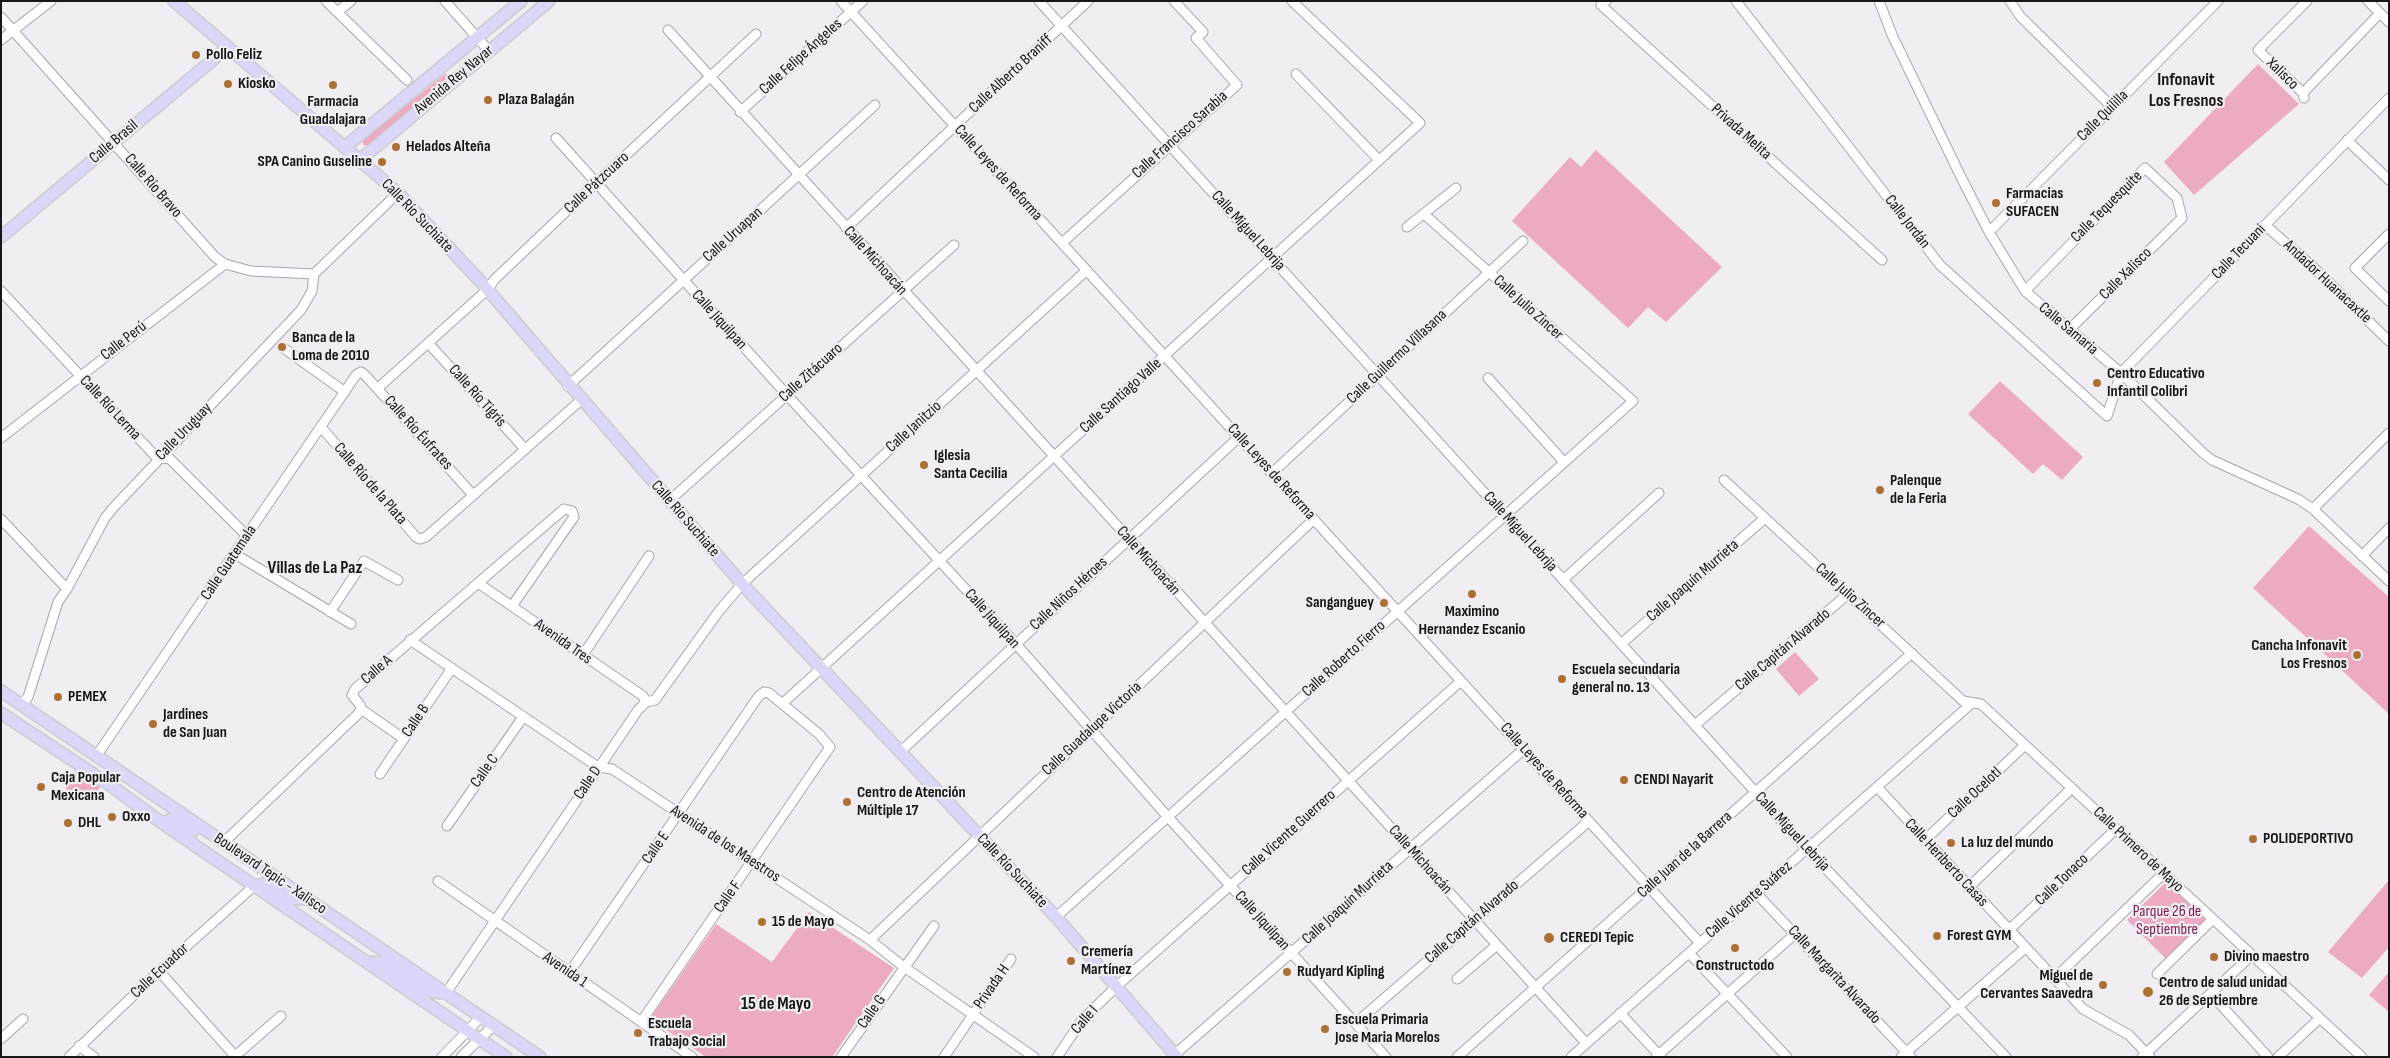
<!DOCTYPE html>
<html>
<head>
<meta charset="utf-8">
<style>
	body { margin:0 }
	#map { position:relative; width:2390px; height:1058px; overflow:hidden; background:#f0edf3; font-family:"Sofia Sans Condensed",sans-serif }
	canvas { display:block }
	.frame { position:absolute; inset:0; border:2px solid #171618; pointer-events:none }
</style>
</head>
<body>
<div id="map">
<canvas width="2390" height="1058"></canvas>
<div class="frame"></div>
</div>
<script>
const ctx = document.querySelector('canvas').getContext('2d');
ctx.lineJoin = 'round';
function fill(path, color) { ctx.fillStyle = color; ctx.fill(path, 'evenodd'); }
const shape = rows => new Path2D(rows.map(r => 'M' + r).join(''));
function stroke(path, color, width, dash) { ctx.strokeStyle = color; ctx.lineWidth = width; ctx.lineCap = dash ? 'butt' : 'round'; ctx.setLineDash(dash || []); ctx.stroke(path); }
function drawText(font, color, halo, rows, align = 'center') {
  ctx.font = font + ' "Sofia Sans Condensed",sans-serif'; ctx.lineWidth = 4.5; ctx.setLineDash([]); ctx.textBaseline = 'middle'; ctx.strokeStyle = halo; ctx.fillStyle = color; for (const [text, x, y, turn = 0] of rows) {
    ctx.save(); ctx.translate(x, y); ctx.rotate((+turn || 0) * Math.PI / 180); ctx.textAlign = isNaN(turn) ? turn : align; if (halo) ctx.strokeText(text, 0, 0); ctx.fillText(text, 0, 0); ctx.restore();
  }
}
fill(shape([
	[2258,64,2299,104,2194,195,2164,162],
	[445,74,449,74,449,78,368,145,363,145,363,140],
	[1596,150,1722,267,1666,322,1648,307,1628,328,1512,221,1570,157,1581,167],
	[2000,381,2083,457,2062,480,2043,464,2033,474,1968,414],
	[2309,526,2389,597,2389,714,2253,588],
	[1795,652,1819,679,1799,696,1776,669],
	[74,771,100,787,94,797,86,802,71,799,66,790,68,780],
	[2389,880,2389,947,2362,978,2328,952],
	[2166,882,2208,922,2168,961,2127,920],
	[809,912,894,968,832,1057,706,1057,650,1019,716,924,772,962],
	[2389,972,2389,1012,2369,995]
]), '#ecabc2');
const minor = shape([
	[326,1,407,80],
	[445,1,489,51],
	[841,1,1700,943],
	[1039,1,1807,849,2006,1057],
	[1606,1,1601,5,1882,260],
	[1736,1,1940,265,2107,416,2121,373,2389,98],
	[1879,1,1893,37,1962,179,1989,232,2025,291,2121,373,2203,453,2212,460,2298,499,2313,509,2389,581],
	[2010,1,2020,16,2112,107],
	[2368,1,2389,22],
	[337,12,351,1],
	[1,17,215,257,225,264,251,271,314,274],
	[668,30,1586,1043],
	[1,40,51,1],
	[1296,74,1379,160],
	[2303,93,2380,13],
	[2304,98,2303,93,2258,50,2307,1],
	[740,112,863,1],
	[556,138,787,395,1016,644,1167,816,1386,1057],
	[2347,140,2389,180],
	[2265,225,2311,265,2389,341],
	[1407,227,1456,188],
	[846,228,1088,1],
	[1989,232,2218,1],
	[2389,234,2355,268,2389,301],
	[1062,243,1237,85,1196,38,1203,32,1174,1],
	[1,291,158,459,169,458,247,536],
	[2025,291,2145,168,2177,198,2182,218,2069,330],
	[429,344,525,449],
	[282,347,345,392],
	[1488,378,1564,462],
	[568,386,875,105],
	[378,388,487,290,495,279,595,184,756,34],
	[321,427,416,537,420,539,426,537,581,400],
	[1,438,225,264],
	[1272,473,1523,241],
	[1724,480,1963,701,1981,704,2362,1057],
	[669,501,954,245],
	[2313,509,2389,433],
	[1,519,67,589],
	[235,554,351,624],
	[2362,556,2389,528],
	[1563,580,1659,493],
	[478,583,643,696,646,702],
	[330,612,364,561,398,580],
	[410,640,598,767,612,769,870,940,904,967,1034,1057],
	[1621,644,1765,518],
	[583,655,649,556],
	[783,703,1420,123,1292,1],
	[21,705,28,697,58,602,67,589,105,518,113,508,301,310,312,291,314,274,398,193],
	[361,709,404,739],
	[1695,725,1848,594],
	[900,752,1239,437],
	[97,755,356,375,361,372,365,375,473,495],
	[380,774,452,668],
	[1877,787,2083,1009,2129,1035,2150,1057],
	[447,826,523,717],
	[1925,840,2025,745],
	[223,843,358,714,361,709,360,705,352,695,355,689,564,509,572,511,574,517,512,606],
	[438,881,692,1057],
	[1968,888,2072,788],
	[1756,893,1911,1057],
	[1056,917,1633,401,1424,214],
	[2009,930,2116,829],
	[870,940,1314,519],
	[1689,953,1787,1057],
	[159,971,235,1056],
	[569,973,758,697,764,692,769,693,819,734,830,747,641,1022],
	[2157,974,2213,919],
	[1457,979,1497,945],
	[2054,979,2164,873],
	[446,993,638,710,646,702,655,700,719,611,742,584,1087,270],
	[2211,994,2268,1057],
	[1620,1013,1661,1057],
	[1356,1023,1589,821],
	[1,1039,23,1019],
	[79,1046,94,1057],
	[69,1057,159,971,254,886],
	[234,1057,281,1016],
	[442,1057,481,1017],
	[461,1057,494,1025],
	[841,1057,934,926],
	[944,1057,1011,959],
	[1057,1057,1082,1020,1117,986,1461,681],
	[1172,1057,1524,749],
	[1457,1057,1912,653],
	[1571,1057,1972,703],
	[1656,1057,1795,934],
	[1901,1057,2025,948],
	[2142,1057,2252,955],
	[2278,1057,2320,1018]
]);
const major = shape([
	[174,1,398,193,480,281,742,584,1056,917,1177,1057],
	[345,147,521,1],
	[360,160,549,1],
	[1,237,227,48],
	[1,691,540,1057],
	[1,713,110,785,162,823,506,1057],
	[162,823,172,819,193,831],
	[254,886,264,884,288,899,308,899],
	[368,963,385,962,428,991,442,993]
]);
stroke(minor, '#a9a5ac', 11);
stroke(major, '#ccc', 14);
stroke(minor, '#fff', 9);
stroke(major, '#dad7f8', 11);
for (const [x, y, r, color] of [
	[196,55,5,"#ac7132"],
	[228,84,5,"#ac7132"],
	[333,85,5,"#ac7132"],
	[488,100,5,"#ac7132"],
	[396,147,5,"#ac7132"],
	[382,162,5,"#ac7132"],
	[1996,203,5,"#ac7132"],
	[282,347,5,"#ac7132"],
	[2097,383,5,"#ac7132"],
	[924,465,5,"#ac7132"],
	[1880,490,5,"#ac7132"],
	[1472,594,5,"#ac7132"],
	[1384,603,5,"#ac7132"],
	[2357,655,5,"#ac7132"],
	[1562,679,5,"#ac7132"],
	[58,697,5,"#ac7132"],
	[153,724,5,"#ac7132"],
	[1624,780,5,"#ac7132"],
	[41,787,5,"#ac7132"],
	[847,802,5,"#ac7132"],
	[112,817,5,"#ac7132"],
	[68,823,5,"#ac7132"],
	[2253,839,5,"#ac7132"],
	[1951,843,5,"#ac7132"],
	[762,922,5,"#ac7132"],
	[1937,936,5,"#ac7132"],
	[1549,938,6,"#ac7132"],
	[1735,948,5,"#ac7132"],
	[2214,957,5,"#ac7132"],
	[1071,961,5,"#ac7132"],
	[1287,972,5,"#ac7132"],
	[2103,985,5,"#ac7132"],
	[2148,992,6,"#ac7132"],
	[1325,1029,5,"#ac7132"],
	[638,1033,5,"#ac7132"]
]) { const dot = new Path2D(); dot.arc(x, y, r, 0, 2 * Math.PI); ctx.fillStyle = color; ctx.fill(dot); stroke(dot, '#f0edf3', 2); }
drawText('bold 16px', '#171618', '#f0edf3', [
	["Pollo Feliz",206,55],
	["Kiosko",238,84],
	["Plaza Balagán",498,100],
	["Farmacia",333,102,"center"],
	["Guadalajara",333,120,"center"],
	["Helados Alteña",406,147],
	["SPA Canino Guseline",372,162,"right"],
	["Farmacias",2006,194],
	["SUFACEN",2006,212],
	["Banca de la",292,338],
	["Loma de 2010",292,356],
	["Centro Educativo",2107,374],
	["Infantil Colibri",2107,392],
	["Iglesia",934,456],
	["Santa Cecilia",934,474],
	["Palenque",1890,481],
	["de la Feria",1890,499],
	["Sanganguey",1374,603,"right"],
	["Maximino",1472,612,"center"],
	["Hernandez Escanio",1472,630,"center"],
	["Cancha Infonavit",2347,646,"right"],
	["Los Fresnos",2347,664,"right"],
	["Escuela secundaria",1572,670],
	["general no. 13",1572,688],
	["PEMEX",68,697],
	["Jardines",163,715],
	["de San Juan",163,733],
	["Caja Popular",51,778],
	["Mexicana",51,796],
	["CENDI Nayarit",1634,780],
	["Centro de Atención",857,793],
	["Múltiple 17",857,811],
	["Oxxo",122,817],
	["DHL",78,823],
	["POLIDEPORTIVO",2263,839],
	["La luz del mundo",1961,843],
	["15 de Mayo",772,922],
	["Forest GYM",1947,936],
	["CEREDI Tepic",1560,938],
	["Cremería",1081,952],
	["Martínez",1081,970],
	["Divino maestro",2224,957],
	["Constructodo",1735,966,"center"],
	["Rudyard Kipling",1297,972],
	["Miguel de",2093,976,"right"],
	["Cervantes Saavedra",2093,994,"right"],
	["Centro de salud unidad",2159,983],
	["26 de Septiembre",2159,1001],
	["Escuela Primaria",1335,1020],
	["Jose Maria Morelos",1335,1038],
	["Escuela",648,1024],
	["Trabajo Social",648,1042]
], 'left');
drawText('16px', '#171618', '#f0edf3', [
	["Calle Felipe Ángeles",801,57,-42],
	["Calle Alberto Braniff",1011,74,-43],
	["Xalisco",2282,74,44],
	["Avenida Rey Nayar",454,80,-40],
	["Calle Quililla",2103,116,-45],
	["Privada Melita",1741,132,42],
	["Calle Francisco Sarabia",1180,135,-42],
	["Calle Brasil",114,142,-40],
	["Calle Leyes de Reforma",998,173,48],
	["Calle Pátzcuaro",597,183,-43],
	["Calle Río Bravo",153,186,49],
	["Calle Tequesquite",2107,207,-45],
	["Calle Río Suchiate",417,216,46],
	["Calle Jordán",1907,222,52],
	["Calle Miguel Lebrija",1248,231,48],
	["Calle Uruapan",733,235,-42],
	["Calle Tecuani",2239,252,-46],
	["Calle Michoacán",875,261,48],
	["Calle Xalisco",2126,274,-45],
	["Andador Huanacaxtle",2327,282,43],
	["Calle Julio Zincer",1528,308,42],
	["Calle Jiquilpan",719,320,48],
	["Calle Samaria",2068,329,40],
	["Calle Perú",124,341,-38],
	["Calle Guillermo Villasana",1397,357,-43],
	["Calle Zitácuaro",811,373,-42],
	["Calle Río Tigris",477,396,48],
	["Calle Santiago Valle",1121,396,-42],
	["Calle Río Lerma",110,408,47],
	["Calle Janitzio",914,427,-42],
	["Calle Uruguay",184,432,-46],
	["Calle Río Éufrates",418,433,48],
	["Calle Leyes de Reforma",1271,472,48],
	["Calle Río de la Plata",370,484,49],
	["Calle Río Suchiate",685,519,49],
	["Calle Miguel Lebrija",1520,532,48],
	["Calle Michoacán",1148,561,48],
	["Calle Guatemala",229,563,-56],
	["Calle Joaquín Murrieta",1693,581,-41],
	["Calle Niños Héroes",1069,594,-43],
	["Calle Julio Zincer",1850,596,42],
	["Calle Jiquilpan",992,619,48],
	["Avenida Tres",563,642,35],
	["Calle Capitán Alvarado",1783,650,-40],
	["Calle Roberto Fierro",1344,659,-42],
	["Calle A",377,670,-41],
	["Calle B",416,721,-56],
	["Calle Guadalupe Victoria",1092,729,-43],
	["Calle C",485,771,-55],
	["Calle Leyes de Reforma",1544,771,48],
	["Calle D",588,783,-56],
	["Calle Ocelotl",1975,793,-43],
	["Calle Miguel Lebrija",1792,832,47],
	["Calle Vicente Guerrero",1289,833,-42],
	["Avenida de los Maestros",725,844,33],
	["Calle E",656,848,-55],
	["Calle Primero de Mayo",2138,850,43],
	["Calle Juan de la Barrera",1685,855,-42],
	["Calle Michoacán",1420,860,48],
	["Calle Heriberto Casas",1946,863,47],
	["Calle Río Suchiate",1012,871,47],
	["Boulevard Tepic - Xalisco",270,874,34],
	["Calle Tonaco",2062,880,-44],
	["Calle F",728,897,-55],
	["Calle Vicente Suárez",1749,900,-41],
	["Calle Joaquín Murrieta",1348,903,-42],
	["Calle Jiquilpan",1262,921,48],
	["Calle Capitán Alvarado",1472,922,-41],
	["Avenida 1",565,970,34],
	["Calle Ecuador",160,971,-43],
	["Calle Margarita Alvarado",1834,975,47],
	["Privada H",992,987,-55],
	["Calle G",872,1012,-55],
	["Calle I",1085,1020,-49]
]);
drawText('16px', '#7f194b', '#f0edf3', [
	["Parque 26 de",2167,912],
	["Septiembre",2167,930]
]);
drawText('bold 18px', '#171618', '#f0edf3', [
	["Infonavit",2186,80],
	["Los Fresnos",2186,101],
	["Villas de La Paz",315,568],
	["15 de Mayo",776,1004]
]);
</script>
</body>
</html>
